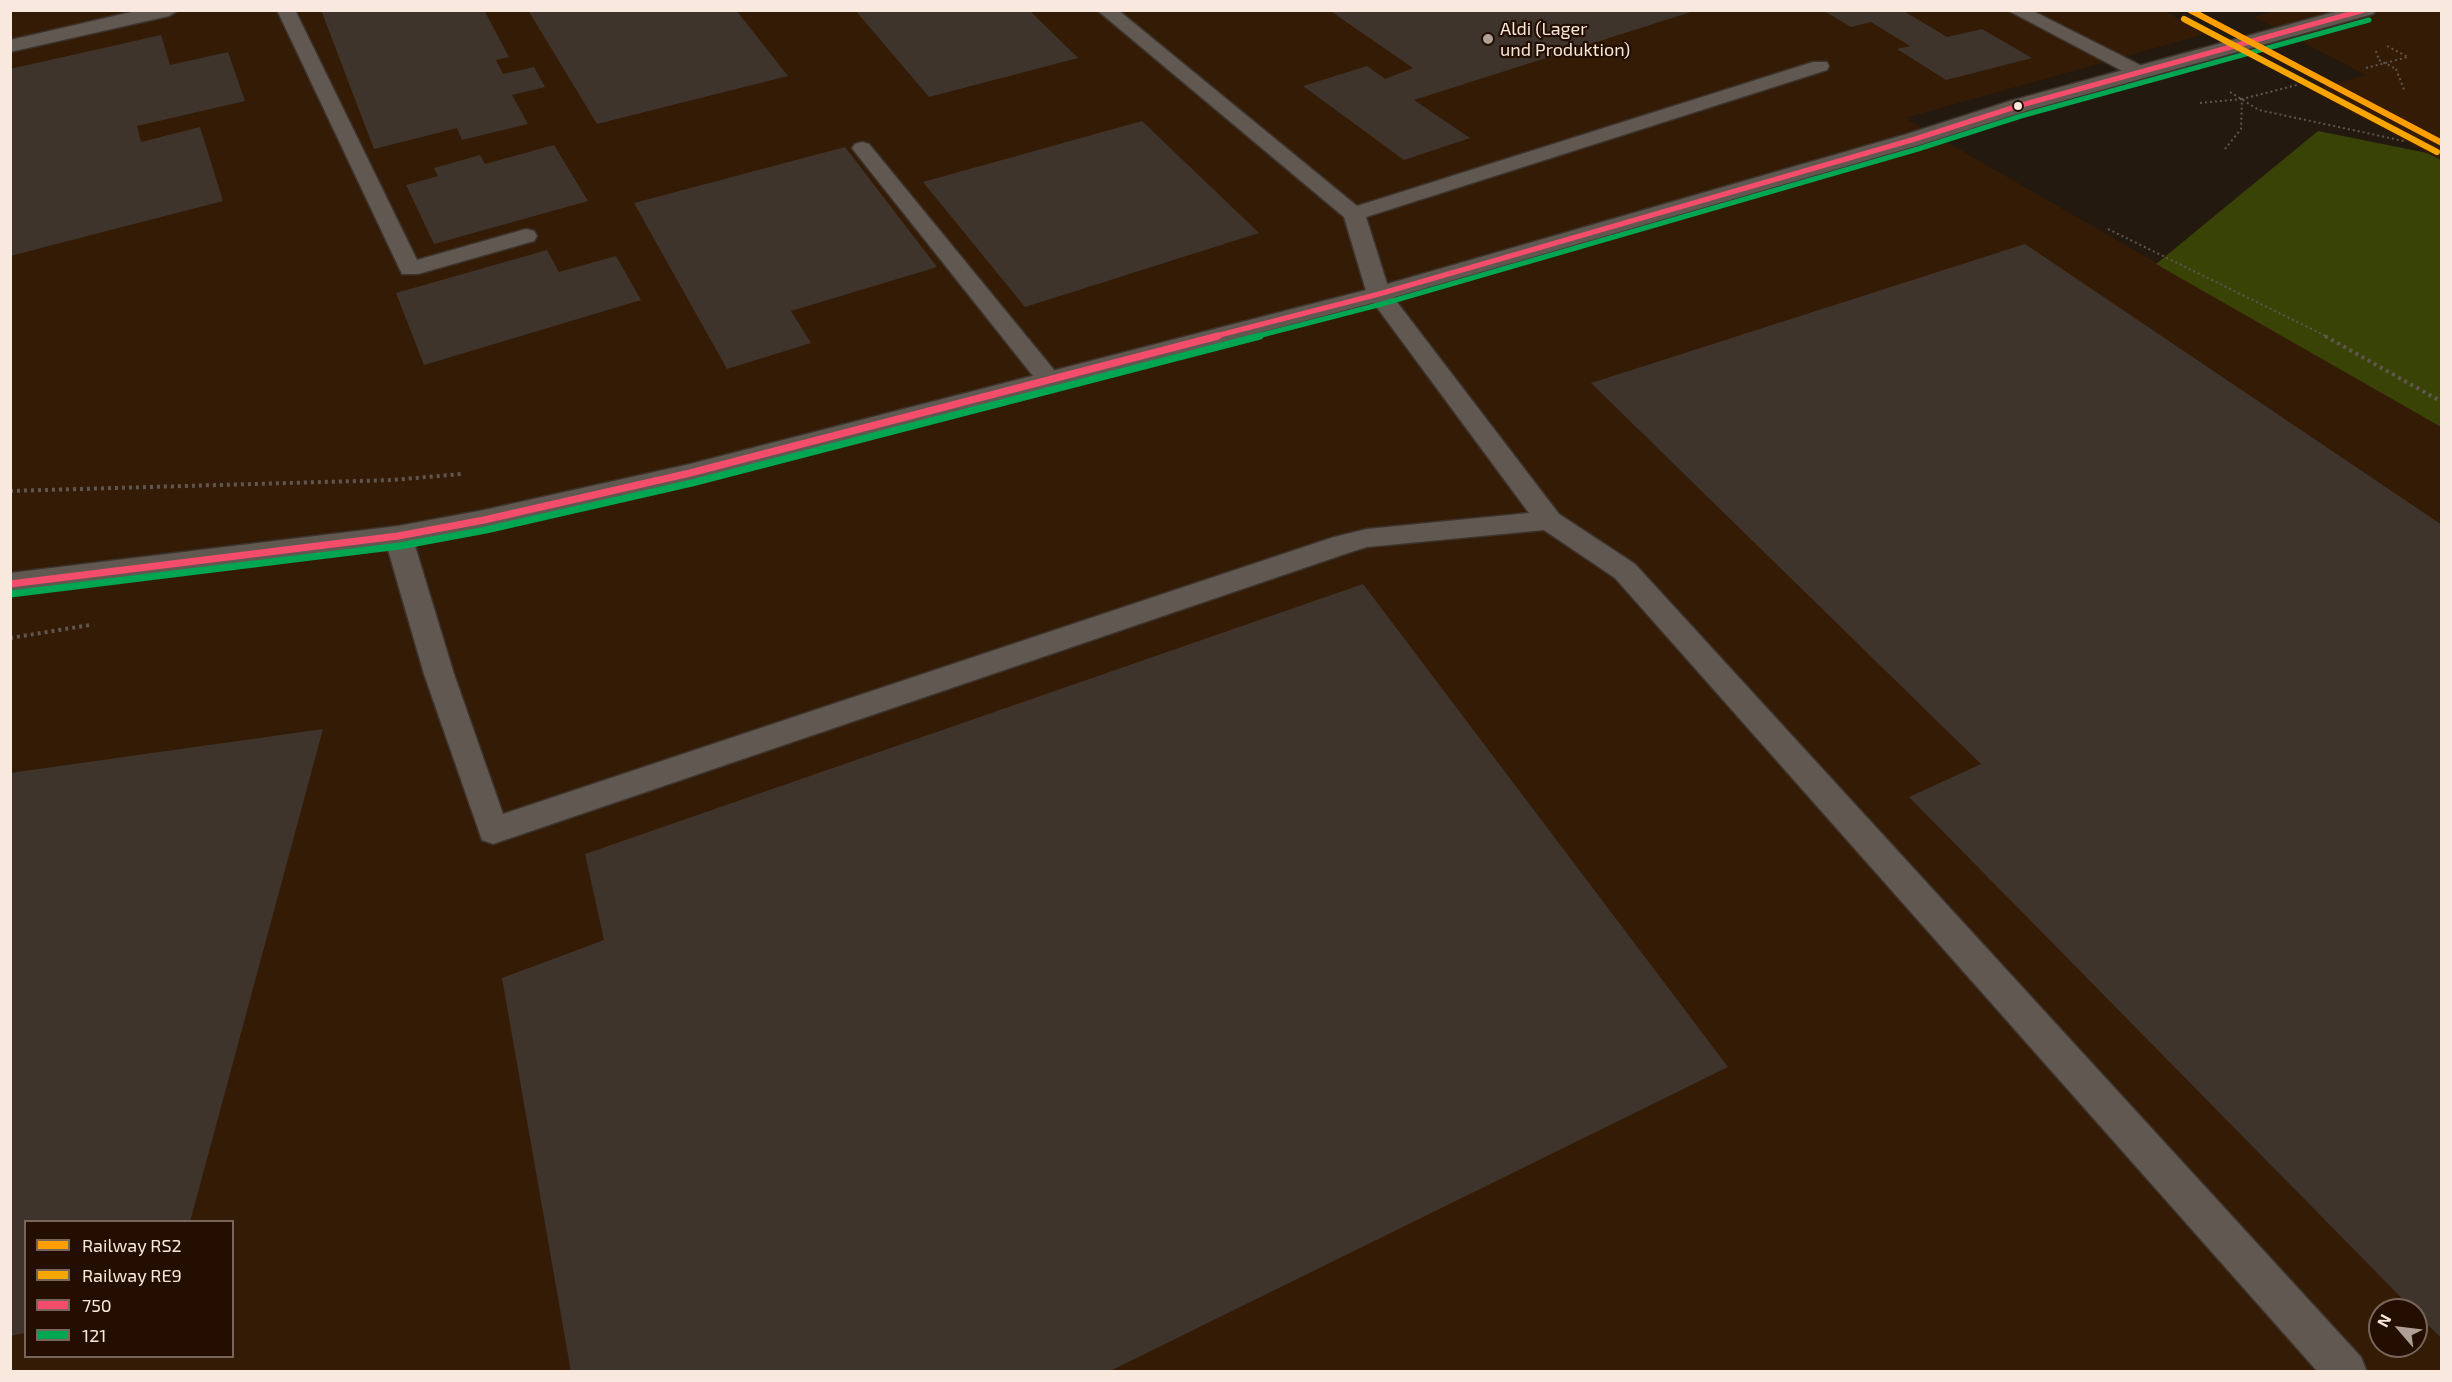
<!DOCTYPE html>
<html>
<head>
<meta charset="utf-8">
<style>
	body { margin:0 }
	#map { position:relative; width:2452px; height:1382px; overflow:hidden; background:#24190f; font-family:"Exo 2",sans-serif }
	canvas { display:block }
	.frame { position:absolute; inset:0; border:12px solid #f8e8dd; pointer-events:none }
	.legend { position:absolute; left:24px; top:1220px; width:210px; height:138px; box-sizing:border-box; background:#230e01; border:2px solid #786559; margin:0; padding:8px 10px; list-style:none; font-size:18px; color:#f8e8dd }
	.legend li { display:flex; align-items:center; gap:12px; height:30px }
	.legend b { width:30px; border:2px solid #786559 }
	.north { position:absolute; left:2368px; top:1298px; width:60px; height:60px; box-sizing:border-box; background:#230e01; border:2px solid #786559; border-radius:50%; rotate:298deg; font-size:16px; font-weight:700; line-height:24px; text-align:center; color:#f8e8dd }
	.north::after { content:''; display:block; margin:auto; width:21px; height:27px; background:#aea095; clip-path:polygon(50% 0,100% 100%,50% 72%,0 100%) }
</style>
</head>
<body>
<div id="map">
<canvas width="2452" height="1382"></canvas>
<div class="frame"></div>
<ul class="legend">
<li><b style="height:8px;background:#ff9e00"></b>Railway RS2</li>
<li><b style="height:8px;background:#f7a600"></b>Railway RE9</li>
<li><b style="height:8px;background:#f44d6c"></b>750</li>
<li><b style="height:8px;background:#00a651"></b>121</li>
</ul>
<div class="north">N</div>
</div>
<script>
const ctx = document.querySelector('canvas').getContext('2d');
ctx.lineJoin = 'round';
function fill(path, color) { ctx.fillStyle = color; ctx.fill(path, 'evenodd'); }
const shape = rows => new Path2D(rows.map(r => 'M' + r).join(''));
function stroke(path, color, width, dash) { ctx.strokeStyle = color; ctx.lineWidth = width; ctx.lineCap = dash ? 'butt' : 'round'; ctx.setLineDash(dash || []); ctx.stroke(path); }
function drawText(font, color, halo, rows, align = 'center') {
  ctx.font = font + ' "Exo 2",sans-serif'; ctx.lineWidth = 4.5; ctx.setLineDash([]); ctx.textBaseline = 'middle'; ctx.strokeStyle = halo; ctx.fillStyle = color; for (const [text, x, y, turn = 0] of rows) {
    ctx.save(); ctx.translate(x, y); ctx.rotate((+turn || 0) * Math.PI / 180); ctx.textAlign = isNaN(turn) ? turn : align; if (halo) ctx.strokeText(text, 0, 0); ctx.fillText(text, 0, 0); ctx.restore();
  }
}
fill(shape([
	[2163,10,2205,34,1905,118,2441,427,2441,1371,11,1371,10,11],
	[26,1222,232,1222,232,1356,26,1356],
	[2380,1310,2416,1310,2416,1346,2380,1346],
	[2280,10,2441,11,2441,160,2310,90,2366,75,2254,17]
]), '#341b05');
fill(shape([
	[2318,131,2427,153,2441,160,2441,427,2156,264]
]), '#3a4306');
fill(shape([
	[321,10,484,10,509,57,496,60,503,74,534,67,545,87,512,95,528,124,462,140,457,128,374,149],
	[528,10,736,10,788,76,597,124],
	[855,10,1029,10,1078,58,929,97],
	[1329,10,1694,10,1694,11,1414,100,1470,138,1404,160,1303,86,1367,66,1385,79,1413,68],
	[1902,10,1947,37,1982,29,2032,58,1946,80,1897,49,1910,46,1871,22,1851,27,1826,12],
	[161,35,170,65,228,52,245,101,137,126,141,142,200,127,223,201,10,256,10,69],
	[1142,121,1259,233,1025,307,923,182],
	[554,145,588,201,434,244,406,185,438,176,434,168,480,155,485,164],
	[845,147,937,267,791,311,811,343,727,369,634,203],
	[2025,244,2442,525,2442,1339,1909,797,1981,764,1591,383],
	[547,250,559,272,616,256,641,300,424,365,396,293],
	[1363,584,1728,1067,1108,1372,571,1372,502,978,604,940,585,854],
	[323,729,190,1222,26,1222,26,1333,10,1336,10,773]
]), '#3e342c');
const service = shape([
	[277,10,295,10,417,260,526,229,534,231,537,236,534,241,418,274,402,274,277,10],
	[1097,10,1118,10,1357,206,1813,62,1827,62,1829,66,1827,70,1366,217,1390,293,1559,514,1635,564,2361,1357,2367,1372,2318,1372,1615,578,1544,530,1367,547,1351,552,493,844,482,840,424,674,384,536,388,529,398,527,408,529,412,536,454,674,503,814,1334,537,1367,529,1529,513,1367,294,1344,217,1097,10],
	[2007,10,2031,10,2146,68,2149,72,2139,78,2132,76,2007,10],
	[862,142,869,144,1059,376,1062,381,1059,386,1050,389,1041,386,855,152,852,148,855,144,862,142]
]);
const minor = shape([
	[140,10,179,10,169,16,10,52,10,40,140,10],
	[2342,10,2376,10,2373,14,2026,111,1923,144,1388,299,690,482,484,530,398,546,10,595,10,573,398,526,484,510,690,464,1370,289,1907,134,2010,101,2342,10]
]);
stroke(service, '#3c332c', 3);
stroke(minor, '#3c332c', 3);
stroke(shape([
	[2376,51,2379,60],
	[2366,68,2408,57,2387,46],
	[2396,69,2405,92],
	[2230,92,2259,110,2404,141],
	[2200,103,2242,99],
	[2225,149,2241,129,2242,99,2297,85],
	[2108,229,2328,337]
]), '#605650', 2, [2, 3]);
stroke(shape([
	[2325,336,2442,402],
	[10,491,393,480,461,474],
	[10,638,90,625]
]), '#605650', 4, [3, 4]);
fill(service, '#615851');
fill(minor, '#615851');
stroke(shape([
	[2379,60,2396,69]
]), '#605650', 2, [2, 3]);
stroke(shape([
	[1212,337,1379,294,1915,139,2018,106,2364,10]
]), '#f44d6c', 5);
stroke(shape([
	[10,584,398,536,484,520,690,473,1218,336]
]), '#f44d6c', 7);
stroke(shape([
	[1254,337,1382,304,1918,149,2021,116,2369,20]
]), '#00a651', 5);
stroke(shape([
	[11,594,400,546,486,530,692,483,1260,336]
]), '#00a651', 7);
stroke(shape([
	[2190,10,2442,143]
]), '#ff9e00', 6);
stroke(shape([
	[2184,19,2437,152]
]), '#f7a600', 6);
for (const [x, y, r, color] of [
	[1488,39,6,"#aea095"],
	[2018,106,5,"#f8e8dd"]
]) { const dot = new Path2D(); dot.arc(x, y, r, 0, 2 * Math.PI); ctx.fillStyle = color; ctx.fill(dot); stroke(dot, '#230e01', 2); }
drawText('18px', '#f8e8dd', '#230e01', [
	["Aldi (Lager",1500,29],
	["und Produktion)",1500,50]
], 'left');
</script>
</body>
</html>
